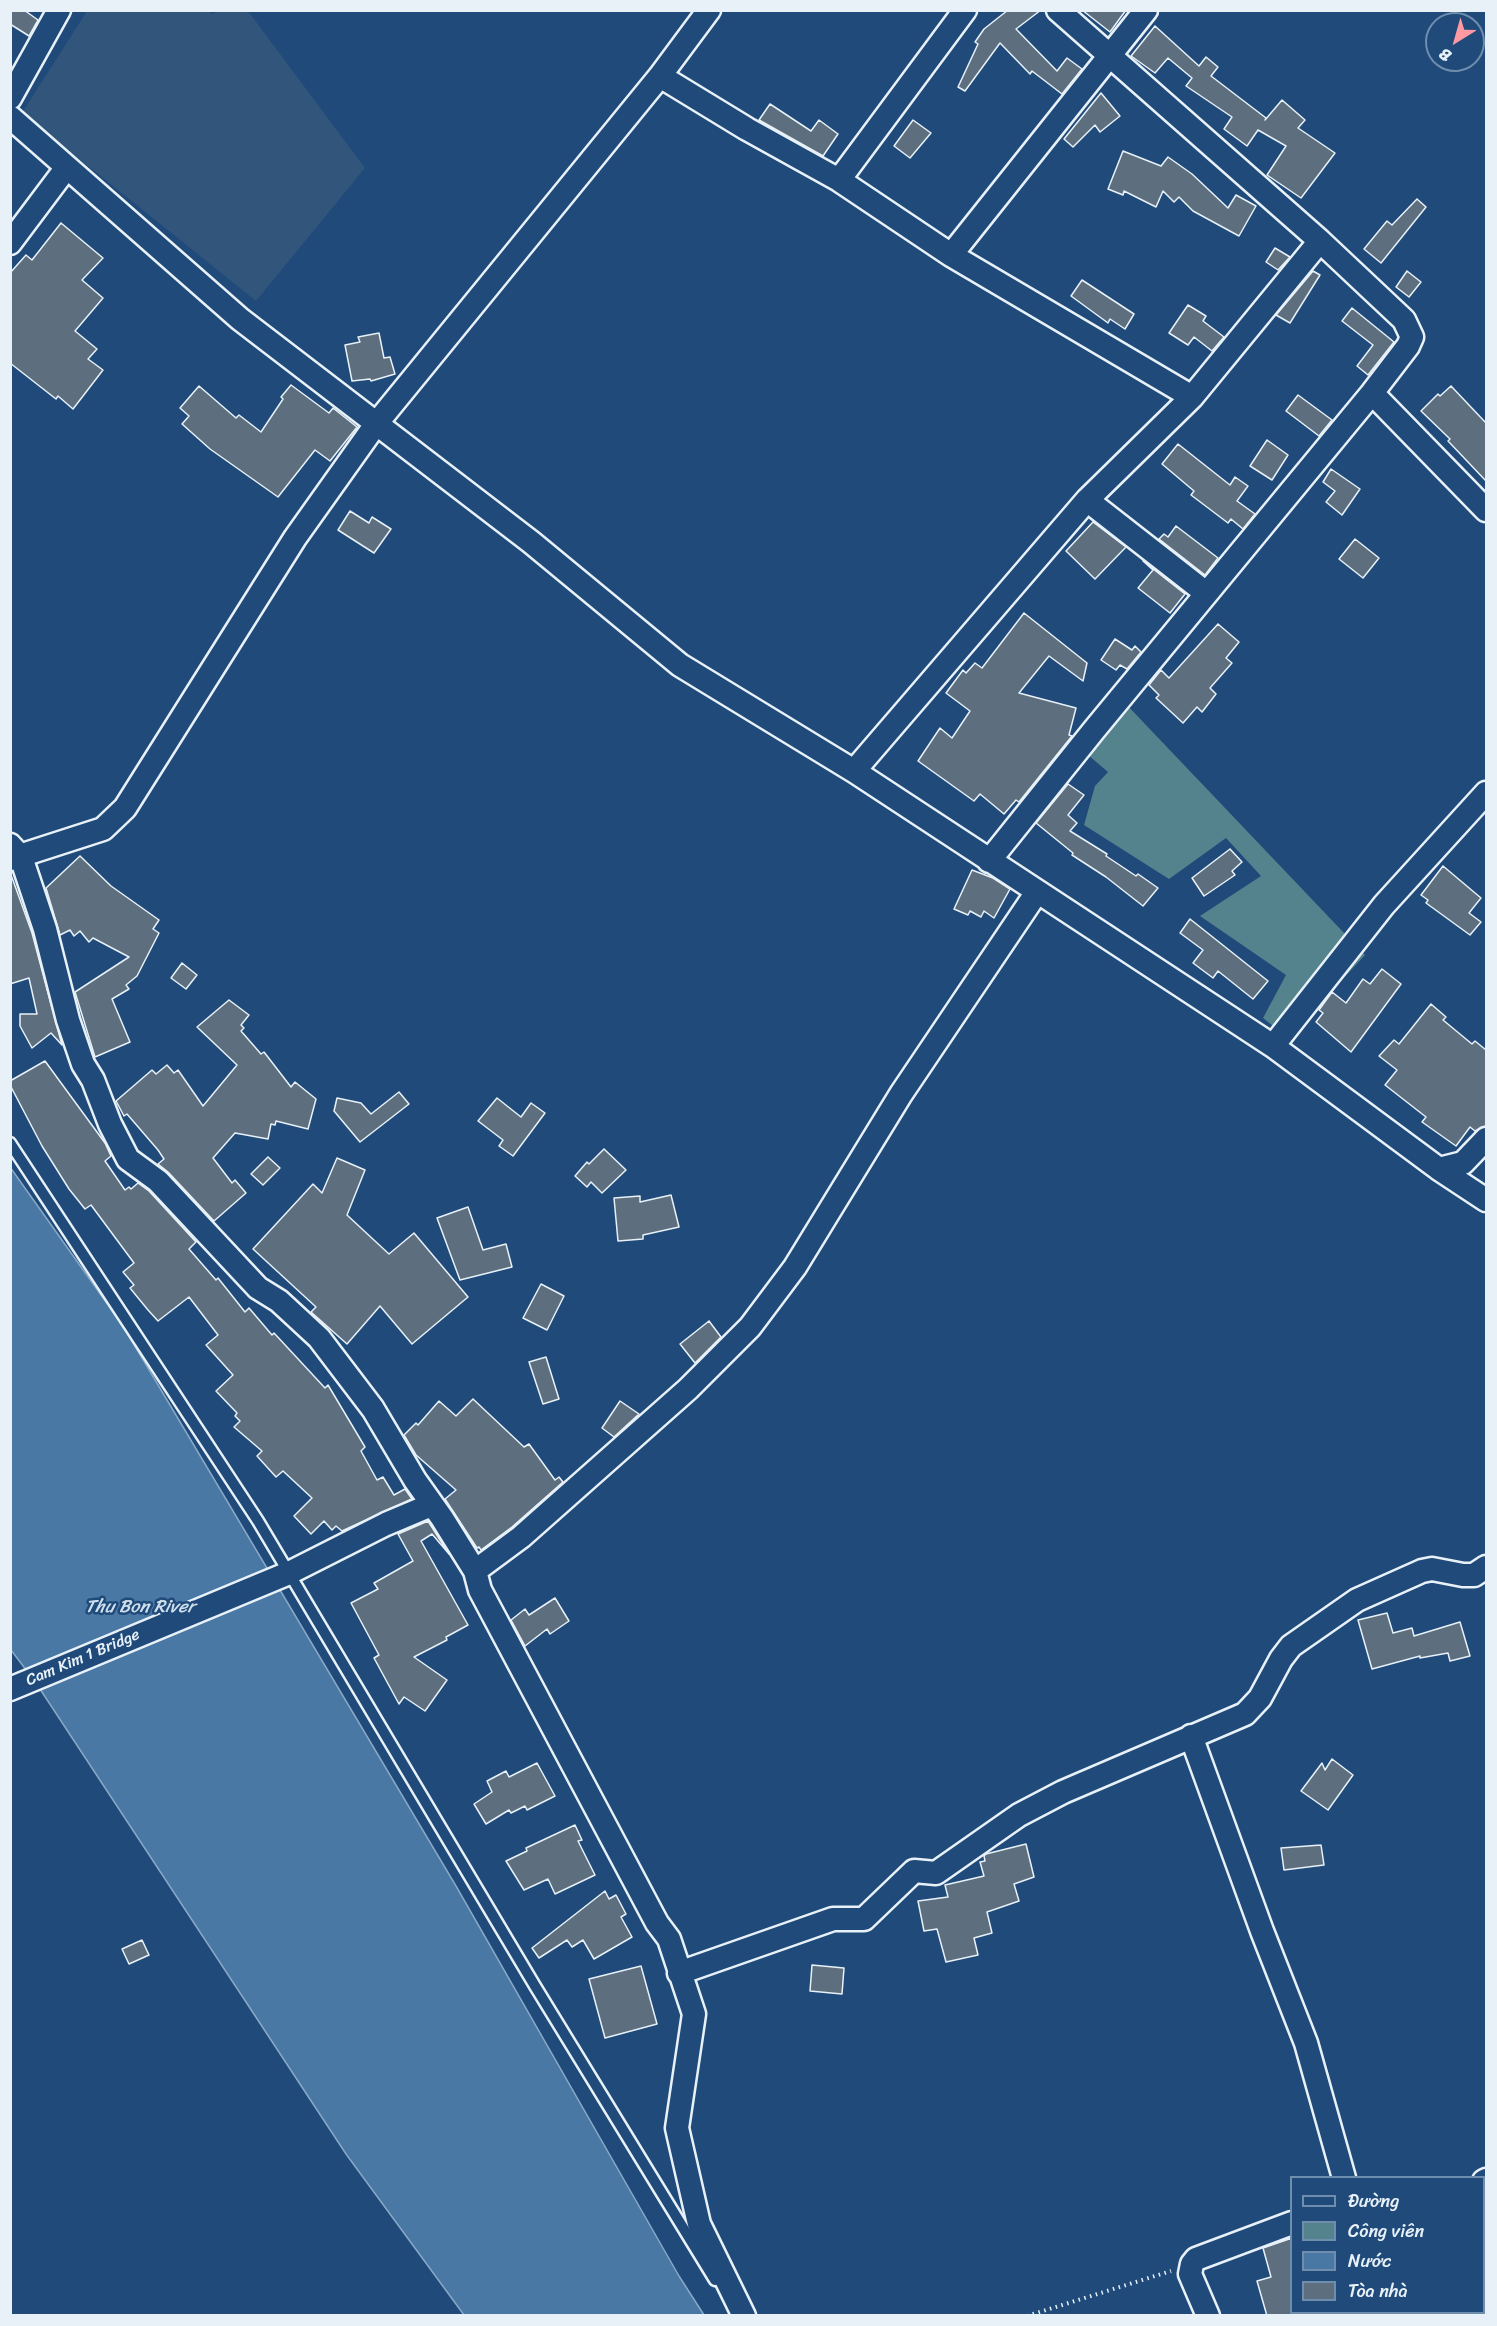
<!DOCTYPE html>
<html>
<head>
<meta charset="utf-8">
<style>
	body { margin:0 }
	#map { position:relative; width:1497px; height:2326px; overflow:hidden; background:#1f4a7a; font-family:Sriracha,sans-serif }
	canvas { display:block }
	.frame { position:absolute; inset:0; border:12px solid #e8f1f8; pointer-events:none }
	.legend { position:absolute; left:1290px; top:2176px; width:195px; height:138px; box-sizing:border-box; background:#1f4a7a; border:2px solid #6f8dac; margin:0; padding:8px 10px; list-style:none; font-size:18px; color:#e8f1f8 }
	.legend li { display:flex; align-items:center; gap:12px; height:30px }
	.legend b { width:30px; border:2px solid #6f8dac }
	.north { position:absolute; left:1425px; top:12px; width:60px; height:60px; box-sizing:border-box; background:#1f4a7a; border:2px solid #6f8dac; border-radius:50%; rotate:217deg; font-size:16px; font-weight:700; line-height:24px; text-align:center; color:#e8f1f8 }
	.north::after { content:''; display:block; margin:auto; width:21px; height:27px; background:#ff9aa2; clip-path:polygon(50% 0,100% 100%,50% 72%,0 100%) }
</style>
</head>
<body>
<div id="map">
<canvas width="1497" height="2326"></canvas>
<div class="frame"></div>
<ul class="legend">
<li><b style="height:8px;background:#1f4a7a"></b>Đường</li>
<li><b style="height:16px;background:#54838d"></b>Công viên</li>
<li><b style="height:16px;background:#4978a5"></b>Nước</li>
<li><b style="height:16px;background:#5d6f7e"></b>Tòa nhà</li>
</ul>
<div class="north">B</div>
</div>
<script>
const ctx = document.querySelector('canvas').getContext('2d');
ctx.lineJoin = 'round';
function fill(path, color) { ctx.fillStyle = color; ctx.fill(path, 'evenodd'); }
const shape = rows => new Path2D(rows.map(r => 'M' + r).join(''));
function stroke(path, color, width, dash) { ctx.strokeStyle = color; ctx.lineWidth = width; ctx.lineCap = dash ? 'butt' : 'round'; ctx.setLineDash(dash || []); ctx.stroke(path); }
function drawText(font, color, halo, rows, align = 'center') {
  ctx.font = font + ' Sriracha,sans-serif'; ctx.lineWidth = 5; ctx.setLineDash([]); ctx.textBaseline = 'middle'; ctx.strokeStyle = halo; ctx.fillStyle = color; for (const [text, x, y, turn = 0] of rows) {
    ctx.save(); ctx.translate(x, y); ctx.rotate((+turn || 0) * Math.PI / 180); ctx.textAlign = isNaN(turn) ? turn : align; if (halo) ctx.strokeText(text, 0, 0); ctx.fillText(text, 0, 0); ctx.restore();
  }
}
fill(shape([
	[205,10,213,14,217,11,248,11,365,168,256,301,22,113,87,11]
]), '#32557b');
fill(shape([
	[1125,703,1365,955,1288,1038,1263,1018,1286,975,1200,916,1261,876,1226,838,1169,879,1084,825,1095,786,1108,772,1081,749]
]), '#54838d');
const water = shape([
	[10,1167,123,1326,456,1886,679,2276,704,2315,464,2315,346,2154,36,1683,11,1650,10,1167]
]);
fill(water, '#4978a5');
stroke(water, '#89a8c6', 1.5);
const building = shape([
	[10,10,24,10,38,20,29,36,10,24,10,10],
	[1008,10,1041,10,1016,29,1057,71,1067,58,1082,69,1062,94,1032,71,1030,74,1000,43,965,91,958,87,978,44,975,42,984,29,1008,10],
	[1082,10,1126,10,1110,32,1082,10],
	[1155,26,1199,66,1206,57,1218,67,1211,76,1266,118,1265,120,1282,100,1305,120,1298,128,1335,153,1301,198,1267,175,1286,146,1258,130,1247,146,1224,129,1232,117,1186,86,1192,78,1168,58,1155,73,1131,56,1155,26],
	[1101,93,1120,116,1100,132,1095,125,1073,147,1064,139,1101,93],
	[770,104,811,131,819,120,838,134,823,156,759,120,770,104],
	[913,120,931,133,910,158,894,146,913,120],
	[1123,151,1161,166,1168,157,1192,174,1228,208,1236,195,1256,206,1239,236,1193,211,1179,197,1174,202,1163,191,1156,207,1124,191,1123,195,1108,189,1123,151],
	[1417,199,1426,207,1381,263,1364,249,1387,221,1392,225,1417,199],
	[61,223,103,258,82,280,103,298,75,331,97,349,88,359,103,370,73,409,58,396,56,399,10,363,10,273,26,255,32,260,61,223],
	[1275,248,1290,257,1278,270,1266,262,1275,248],
	[1313,271,1320,275,1290,323,1276,315,1313,271],
	[1407,271,1421,282,1409,297,1396,287,1407,271],
	[1082,280,1134,314,1125,329,1110,319,1108,323,1071,296,1082,280],
	[1188,305,1206,316,1203,321,1224,337,1212,351,1194,337,1188,345,1169,333,1188,305],
	[1352,308,1394,342,1368,375,1357,366,1373,345,1342,321,1352,308],
	[379,333,384,358,390,357,395,374,371,381,370,379,352,381,345,345,360,342,358,337,379,333],
	[291,385,329,413,333,408,357,427,330,461,315,450,278,497,210,449,182,424,189,416,180,408,199,386,236,418,239,415,261,432,283,399,281,397,291,385],
	[1451,386,1486,423,1486,481,1448,441,1450,439,1421,411,1438,394,1440,396,1451,386],
	[1298,395,1332,420,1319,436,1286,411,1298,395],
	[1267,440,1288,455,1272,480,1250,466,1267,440],
	[1178,444,1230,485,1235,477,1248,486,1237,501,1255,514,1243,529,1231,519,1228,523,1191,495,1194,491,1162,464,1178,444],
	[1331,469,1360,489,1342,515,1326,502,1335,491,1323,482,1331,469],
	[350,511,369,523,372,517,391,529,374,553,338,530,350,511],
	[1093,522,1126,547,1095,579,1066,551,1093,522],
	[1176,526,1218,558,1205,575,1159,539,1164,534,1168,537,1176,526],
	[1355,539,1379,558,1363,578,1339,559,1355,539],
	[1143,561,1185,594,1170,613,1138,588,1153,570,1143,561],
	[1024,613,1087,663,1083,681,1049,656,1019,693,1076,708,1069,735,1072,736,1019,802,1016,800,1004,814,980,794,974,801,918,761,940,728,952,738,970,711,946,693,963,670,966,673,975,663,982,668,1024,613],
	[1218,624,1239,642,1226,658,1232,663,1210,688,1216,694,1202,712,1197,707,1183,723,1156,698,1159,695,1149,685,1161,670,1169,678,1218,624],
	[1115,639,1132,650,1135,646,1141,652,1127,669,1120,665,1116,670,1101,660,1115,639],
	[1068,784,1084,795,1068,815,1077,823,1070,831,1107,854,1106,856,1136,876,1138,874,1158,888,1143,906,1106,877,1072,855,1073,853,1036,823,1068,784],
	[1230,849,1242,862,1232,871,1235,875,1204,896,1192,878,1230,849],
	[80,856,111,886,159,920,153,929,159,933,137,976,126,985,129,989,112,999,130,1042,95,1057,75,992,129,957,93,938,89,942,80,931,74,936,70,930,60,935,46,888,80,856],
	[1443,866,1481,898,1469,913,1481,922,1470,935,1426,903,1428,900,1421,895,1443,866],
	[972,870,993,878,1010,889,994,918,984,911,981,917,970,911,968,915,954,909,972,870],
	[10,872,32,933,62,1045,51,1033,32,1048,20,1026,20,1014,37,1014,29,978,10,984,10,872],
	[1190,919,1268,981,1253,999,1218,971,1213,978,1193,963,1203,950,1180,933,1190,919],
	[182,963,197,975,186,989,171,978,182,963],
	[1382,969,1401,984,1351,1052,1316,1022,1323,1013,1319,1010,1332,992,1346,1003,1363,979,1370,984,1382,969],
	[229,1000,249,1015,241,1025,244,1028,241,1031,261,1054,264,1052,291,1087,295,1082,316,1099,308,1129,276,1121,275,1125,271,1124,268,1139,235,1133,213,1158,232,1183,235,1180,246,1193,214,1221,168,1172,158,1164,164,1159,158,1150,127,1114,124,1116,116,1101,152,1070,156,1074,167,1065,174,1073,178,1070,203,1106,237,1065,197,1027,229,1000],
	[1431,1004,1446,1017,1443,1020,1472,1044,1475,1041,1486,1050,1486,1126,1475,1131,1470,1127,1456,1146,1422,1122,1426,1117,1385,1085,1397,1070,1379,1056,1394,1040,1399,1044,1431,1004],
	[45,1061,105,1143,111,1156,105,1161,125,1190,129,1187,131,1189,138,1183,149,1191,196,1242,189,1249,216,1280,218,1278,245,1312,249,1308,272,1335,274,1333,325,1388,328,1385,365,1447,361,1451,377,1480,383,1477,394,1495,405,1489,412,1499,342,1531,336,1526,332,1530,324,1521,311,1534,294,1516,312,1498,283,1471,276,1477,257,1456,262,1451,234,1427,240,1421,235,1416,237,1413,216,1391,233,1375,206,1345,218,1335,189,1297,158,1321,148,1310,130,1288,134,1285,123,1272,134,1263,91,1205,85,1209,69,1189,42,1146,10,1085,10,1081,45,1061],
	[399,1092,409,1104,360,1142,334,1111,337,1098,361,1103,371,1114,399,1092],
	[497,1098,521,1117,531,1103,545,1113,513,1156,499,1146,503,1140,478,1121,497,1098],
	[604,1149,626,1170,602,1193,591,1182,587,1187,575,1176,587,1162,589,1164,604,1149],
	[268,1157,280,1168,263,1185,251,1174,268,1157],
	[337,1158,365,1170,347,1215,389,1254,414,1233,468,1297,412,1344,380,1306,347,1344,311,1312,316,1307,253,1249,313,1184,322,1193,337,1158],
	[671,1195,679,1227,643,1235,643,1239,618,1241,614,1198,640,1196,640,1202,671,1195],
	[468,1207,483,1250,506,1244,512,1267,460,1280,437,1218,468,1207],
	[541,1284,564,1296,547,1330,523,1318,541,1284],
	[709,1321,721,1337,695,1363,680,1344,709,1321],
	[546,1357,559,1399,543,1404,529,1362,546,1357],
	[473,1399,524,1447,529,1444,555,1480,559,1477,563,1482,512,1527,481,1550,479,1547,477,1548,445,1499,456,1490,416,1455,404,1435,416,1423,418,1425,439,1401,456,1416,473,1399],
	[620,1401,639,1414,614,1437,602,1428,620,1401],
	[428,1521,449,1554,432,1534,421,1541,468,1625,446,1637,447,1640,414,1657,447,1680,425,1711,404,1697,399,1704,374,1658,379,1655,351,1603,378,1589,374,1583,413,1561,398,1534,428,1521],
	[555,1598,569,1621,550,1634,547,1629,525,1646,511,1620,525,1609,529,1615,555,1598],
	[1387,1613,1393,1633,1412,1628,1414,1636,1460,1622,1470,1656,1450,1661,1448,1653,1420,1658,1420,1656,1372,1669,1358,1620,1387,1613],
	[1332,1759,1353,1775,1328,1810,1301,1791,1322,1763,1325,1770,1332,1759],
	[537,1763,555,1796,527,1810,525,1806,511,1813,509,1810,486,1824,474,1804,492,1792,487,1781,506,1771,509,1777,537,1763],
	[575,1825,582,1840,578,1841,595,1875,555,1894,548,1879,524,1890,506,1861,527,1851,526,1848,575,1825],
	[1026,1844,1034,1877,1014,1884,1019,1901,987,1912,992,1933,974,1938,978,1955,946,1962,937,1929,924,1931,918,1901,948,1897,945,1885,984,1876,980,1862,985,1861,984,1856,986,1854,1026,1844],
	[1321,1845,1324,1865,1284,1870,1281,1848,1321,1845],
	[605,1891,609,1899,616,1895,626,1914,621,1917,632,1937,594,1959,583,1940,572,1947,567,1940,539,1958,532,1948,605,1891],
	[142,1940,149,1955,129,1964,122,1949,142,1940],
	[812,1965,844,1968,842,1994,810,1991,812,1965],
	[641,1966,657,2024,605,2038,589,1979,641,1966],
	[1292,2238,1292,2316,1267,2316,1257,2281,1271,2277,1263,2248,1292,2238]
]);
fill(building, '#5d6f7e');
stroke(building, '#e8f1f8', 1.5);
const lane = shape([
	[10,1143,258,1521,535,1986,715,2280]
]);
const street = shape([
	[660,76,747,129,839,180,951,255,1192,397],
	[10,98,59,10],
	[10,117,240,319,531,542,680,665,854,771,1273,1046,1439,1169,1486,1200],
	[839,180,965,10],
	[10,243,67,167],
	[951,255,1146,10],
	[1372,393,1486,510],
	[1087,500,1206,593],
	[854,771,1087,500,1192,397,1320,241],
	[10,845,21,857,45,929,68,1020,83,1064,93,1080,110,1124,128,1159,158,1181,258,1288,279,1301,319,1338,373,1409,415,1480,442,1518,475,1571,480,1590,657,1923,669,1939,694,2014,677,2128,699,2224,744,2316],
	[10,859,103,829,125,808,295,538,376,424,660,76,709,10],
	[989,861,1094,730,1372,393,1408,346,1412,337,1404,320,1320,241,1058,10],
	[1273,1046,1384,905,1486,793],
	[1439,1169,1463,1163,1486,1139],
	[475,1571,521,1537,688,1389,750,1327,795,1267,901,1094,1037,892],
	[10,1689,289,1573,386,1524,431,1505],
	[1191,1736,1262,1931,1306,2043,1344,2178],
	[679,1973,833,1919,864,1919,914,1871,936,1873,1019,1815,1063,1792,1245,1714,1260,1698,1281,1659,1291,1646,1357,1600,1422,1571,1432,1569,1463,1575,1474,1575,1486,1567],
	[1484,2181,1486,2180],
	[1374,2312,1375,2316],
	[1208,2316,1190,2274,1192,2264,1196,2259,1292,2223]
]);
stroke(lane, '#e8f1f8', 15);
stroke(street, '#e8f1f8', 27);
stroke(shape([
	[1027,2316,1171,2271]
]), '#e8f1f8', 4, [1.5, 4.5]);
stroke(lane, '#1f4a7a', 10);
stroke(street, '#1f4a7a', 22);
drawText('16px', '#e8f1f8', '#1f4a7a', [
	["Cam Kim 1 Bridge",83,1658,-23]
]);
drawText('italic 18px', '#d0dfec', '#1f4a7a', [
	["Thu Bon River",140,1607]
]);
</script>
</body>
</html>
